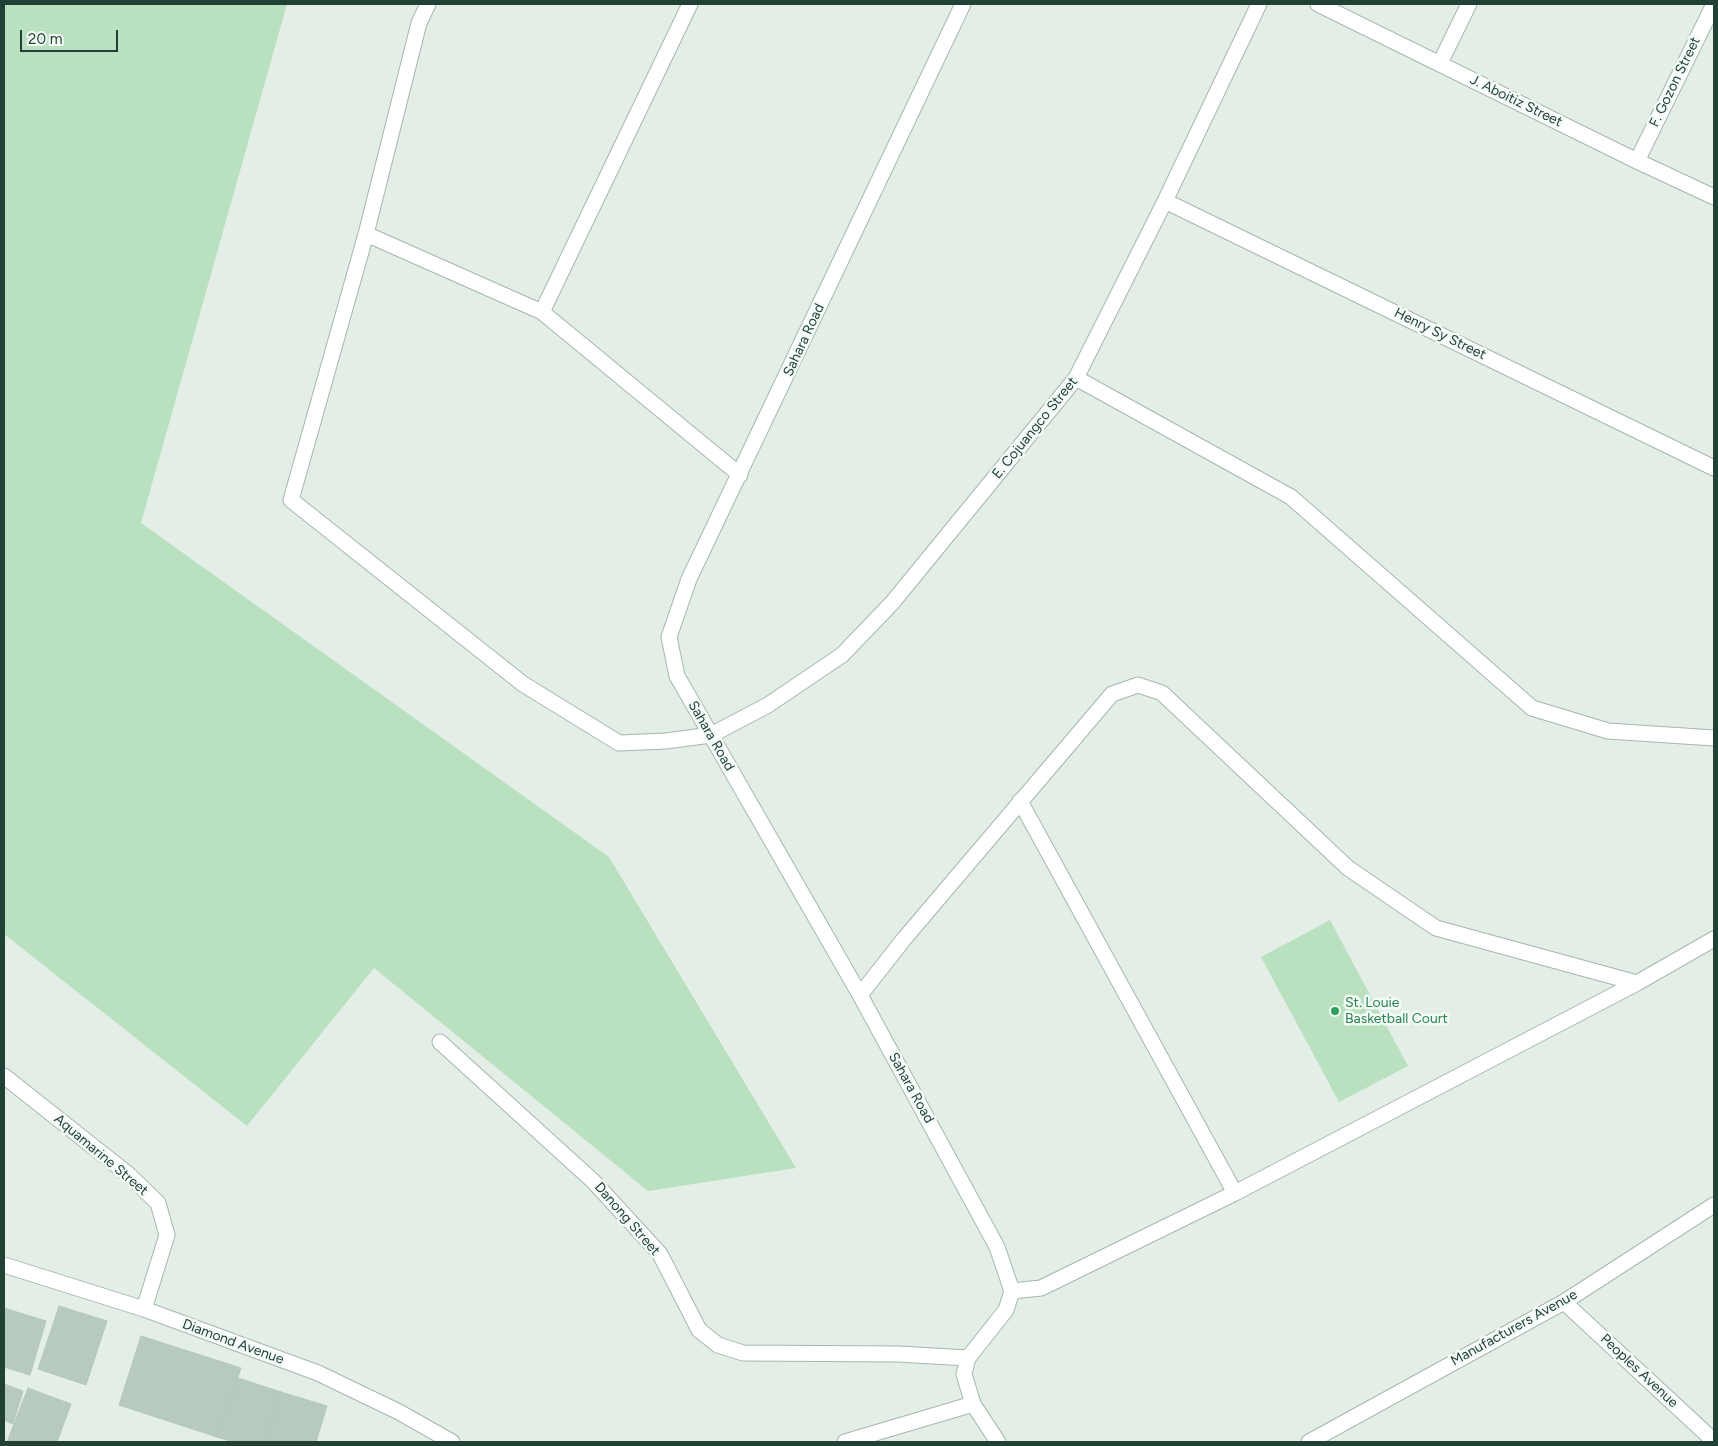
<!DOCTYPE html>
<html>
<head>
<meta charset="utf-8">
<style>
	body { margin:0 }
	#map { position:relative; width:1718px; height:1446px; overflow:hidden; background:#e3eee7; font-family:Figtree,sans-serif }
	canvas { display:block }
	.frame { position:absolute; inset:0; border:5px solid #214134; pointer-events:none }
	.scale { position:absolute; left:20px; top:30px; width:98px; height:22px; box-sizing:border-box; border:2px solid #214134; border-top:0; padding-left:6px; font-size:15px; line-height:18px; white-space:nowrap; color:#214134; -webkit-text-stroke:4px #f4faf6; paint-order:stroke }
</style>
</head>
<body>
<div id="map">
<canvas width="1718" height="1446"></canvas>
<div class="frame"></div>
<div class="scale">20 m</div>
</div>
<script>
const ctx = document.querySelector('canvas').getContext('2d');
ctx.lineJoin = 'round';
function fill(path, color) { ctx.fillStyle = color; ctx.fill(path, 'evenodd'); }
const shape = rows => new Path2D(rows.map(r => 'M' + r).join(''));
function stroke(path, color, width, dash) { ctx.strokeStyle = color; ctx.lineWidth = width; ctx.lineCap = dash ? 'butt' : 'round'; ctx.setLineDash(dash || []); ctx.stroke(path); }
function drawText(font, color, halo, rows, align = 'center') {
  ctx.font = font + ' Figtree,sans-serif'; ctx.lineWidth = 5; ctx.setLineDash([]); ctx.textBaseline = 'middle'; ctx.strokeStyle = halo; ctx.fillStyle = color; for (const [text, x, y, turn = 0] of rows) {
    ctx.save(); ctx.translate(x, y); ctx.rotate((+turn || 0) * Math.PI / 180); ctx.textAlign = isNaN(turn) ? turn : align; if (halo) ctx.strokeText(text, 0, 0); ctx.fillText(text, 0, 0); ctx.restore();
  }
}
fill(shape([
	[4,4,287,4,141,523,609,857,796,1168,648,1191,374,968,247,1126,4,934],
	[1330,920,1408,1066,1339,1102,1261,957]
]), '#bae1bf');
const building = shape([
	[59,1306,107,1321,86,1385,38,1369,59,1306],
	[4,1308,46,1321,30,1375,4,1367,4,1308],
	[141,1336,241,1368,217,1437,119,1405,141,1336],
	[238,1378,281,1392,266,1442,233,1442,217,1437,238,1378],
	[4,1384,23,1391,13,1424,4,1420,4,1384],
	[28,1388,71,1404,57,1442,7,1442,28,1388],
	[281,1392,327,1406,316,1442,266,1442,281,1392]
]);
fill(building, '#b8c9c0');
stroke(building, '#b4c8bd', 1);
const minor = shape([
	[428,4,419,23,366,234,291,500,523,684,619,743,666,741,711,735,768,705,842,655,892,603,1076,378,1165,201,1259,4],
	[1318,4,1637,161,1714,197],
	[1440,63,1469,4],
	[1637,161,1714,4],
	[1165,201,1714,468],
	[366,234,542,312,740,475],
	[542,312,690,4],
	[1076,378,1291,497,1532,708,1608,731,1714,738],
	[1020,801,1235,1193],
	[860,995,904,939,1112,694,1138,685,1162,693,1348,868,1436,928,1637,983],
	[440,1042,593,1181,660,1254,699,1330,718,1345,743,1353,898,1354,968,1358],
	[4,1076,129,1175,158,1203,167,1235,144,1309],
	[4,1265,144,1309,318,1373,399,1412,452,1442],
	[1012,1291,1041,1288,1235,1193,1637,983,1714,939],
	[1564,1302,1714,1441],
	[845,1442,973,1404],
	[1309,1442,1564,1302,1714,1205]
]);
const secondary = shape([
	[963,4,689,579,669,637,677,676,860,995,997,1247,1012,1291,1006,1310,968,1358,964,1374,973,1404,998,1442]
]);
stroke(minor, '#a5b7ae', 17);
stroke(secondary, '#a0bbae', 17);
stroke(minor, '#fff', 15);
stroke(secondary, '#fff', 15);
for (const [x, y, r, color] of [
	[1335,1011,5,"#2e9e5b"]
]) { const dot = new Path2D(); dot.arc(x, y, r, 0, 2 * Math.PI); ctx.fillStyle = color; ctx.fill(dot); stroke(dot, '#f4faf6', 2); }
drawText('14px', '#214134', '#f4faf6', [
	["F. Gozon Street",1675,82,-64],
	["J. Aboitiz Street",1516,101,26],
	["Henry Sy Street",1440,334,26],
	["Sahara Road",804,340,-65],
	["E. Cojuangco Street",1035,428,-51],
	["Sahara Road",711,736,60],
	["Sahara Road",911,1088,61],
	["Aquamarine Street",101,1155,40],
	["Danong Street",627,1219,49],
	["Manufacturers Avenue",1514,1328,-29],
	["Diamond Avenue",233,1342,20],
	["Peoples Avenue",1639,1371,43]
]);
drawText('14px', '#27864d', '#f4faf6', [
	["St. Louie",1345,1003],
	["Basketball Court",1345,1019]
], 'left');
</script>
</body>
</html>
